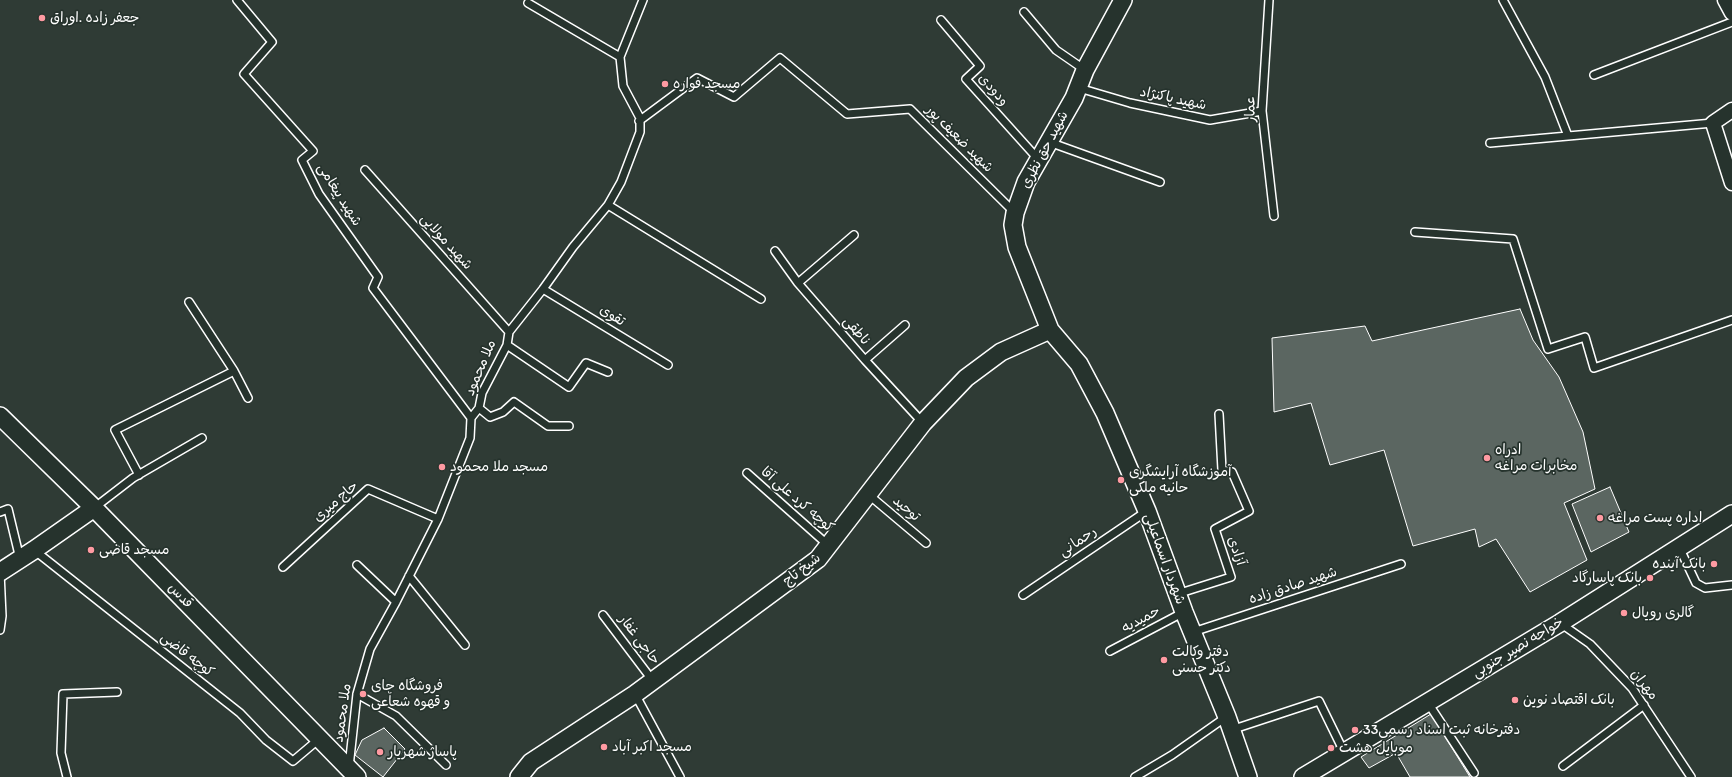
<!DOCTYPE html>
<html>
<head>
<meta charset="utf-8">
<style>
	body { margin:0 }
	canvas { display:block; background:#2f3b35 }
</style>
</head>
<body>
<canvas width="1732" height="777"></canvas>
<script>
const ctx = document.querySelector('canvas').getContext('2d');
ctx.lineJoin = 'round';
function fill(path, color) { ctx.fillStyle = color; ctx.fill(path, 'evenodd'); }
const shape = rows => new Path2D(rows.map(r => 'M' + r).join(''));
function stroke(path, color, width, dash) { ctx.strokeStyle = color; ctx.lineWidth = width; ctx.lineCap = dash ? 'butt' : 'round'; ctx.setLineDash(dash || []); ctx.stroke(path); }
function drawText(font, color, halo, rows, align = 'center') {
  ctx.font = font + ' Itim,"Playpen Sans Arabic",sans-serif'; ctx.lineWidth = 3.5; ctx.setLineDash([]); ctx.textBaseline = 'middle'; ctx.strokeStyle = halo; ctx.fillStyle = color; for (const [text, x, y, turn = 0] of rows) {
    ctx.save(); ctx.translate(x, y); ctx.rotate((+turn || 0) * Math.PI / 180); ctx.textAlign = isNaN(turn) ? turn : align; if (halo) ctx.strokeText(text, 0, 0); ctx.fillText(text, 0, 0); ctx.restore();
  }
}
const building = shape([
	[1520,309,1533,340,1559,377,1583,432,1595,489,1564,503,1587,560,1530,592,1496,539,1479,547,1475,529,1413,546,1384,450,1330,465,1311,403,1274,412,1272,338,1365,326,1372,341,1520,309],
	[1610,487,1629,532,1591,552,1572,504,1610,487],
	[1431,714,1470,777,1410,777,1396,753,1369,768,1361,757,1431,714],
	[384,728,405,749,383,777,355,755,362,740,384,728]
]);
fill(building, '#5b6661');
stroke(building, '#fff', 1);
const service = shape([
	[237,0,272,42,244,74,313,151,302,160,319,194,378,277,373,288,471,418],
	[1269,0,1262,111,1274,216],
	[1503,0,1545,77,1568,136],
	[528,3,620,57],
	[1024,12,1056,50,1085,70],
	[941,20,980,66,966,79,1038,159],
	[1594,75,1732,22],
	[1079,88,1130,103,1210,120,1262,111],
	[639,121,697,78,734,97,780,58,847,114,910,109,1015,213],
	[1049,142,1160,182],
	[1490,143,1713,123],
	[365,170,509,332],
	[608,205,761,299],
	[1415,232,1513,239,1548,349,1585,337,1594,368,1732,320],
	[775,251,798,283,865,360,923,423],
	[798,283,854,235],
	[543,289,668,365],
	[189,302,234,371,248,398],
	[507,345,569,387,586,363,608,372],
	[865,360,905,325],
	[479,408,490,417,503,412,514,402,548,426,569,426],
	[747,473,828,545],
	[139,475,115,430,234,371],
	[869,495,926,543],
	[94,508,133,478,202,438],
	[0,512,8,509,20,559],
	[1679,547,1696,583,1705,588,1732,585],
	[34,550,240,713,266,740,293,761,319,739],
	[357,565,396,602],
	[283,567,368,489,438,519],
	[409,576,465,645],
	[1177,594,1231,577,1215,529,1249,511,1232,472,1222,470,1219,414],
	[1023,595,1147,511],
	[603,615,653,681],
	[1560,623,1590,644,1632,688,1691,777],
	[0,630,2,616,0,572],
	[1193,632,1401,564],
	[1110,651,1184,612],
	[357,694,396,716,446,765],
	[635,694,680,777],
	[1428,703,1474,773],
	[1231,730,1319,701,1344,752],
	[1563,766,1644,705],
	[349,767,357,694,370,649,396,602,438,519,470,438,471,418,479,408,482,393,507,345,509,332,543,289,573,247,608,205,621,182,640,132,640,118,623,86,620,57,643,0],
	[67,777,61,753,63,694,117,692],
	[1135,777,1172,755,1226,717]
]);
const minor = shape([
	[1725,0,1732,13],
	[1732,110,1713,123,1732,183]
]);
const tertiary = shape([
	[1123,0,1085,70,1074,98,1026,182,1015,213,1013,225,1017,247,1050,330,1079,364,1105,413,1147,511,1184,612,1227,717,1248,777],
	[0,416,94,508,357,777],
	[0,572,34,550,94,508],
	[519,777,531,762,635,694,818,559,923,423,966,378,1001,352,1050,330],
	[1303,777,1560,623,1732,514]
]);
stroke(service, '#fff', 10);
stroke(minor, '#fff', 17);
stroke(tertiary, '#fff', 20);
stroke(service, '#26332d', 7);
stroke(minor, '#26332d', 14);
stroke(tertiary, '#26332d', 17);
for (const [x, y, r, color] of [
	[42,18,4,"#ff9aa2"],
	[665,84,4,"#ff9aa2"],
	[1487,458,4,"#ff9aa2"],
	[442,467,4,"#ff9aa2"],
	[1121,480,4,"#ff9aa2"],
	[1600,518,4,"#ff9aa2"],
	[91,550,4,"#ff9aa2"],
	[1714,564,4,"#ff9aa2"],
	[1650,578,4,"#ff9aa2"],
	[1624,613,4,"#ff9aa2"],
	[1164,660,4,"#ff9aa2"],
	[363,694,4,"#ff9aa2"],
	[1515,700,4,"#ff9aa2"],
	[1355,730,4,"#ff9aa2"],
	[604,747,4,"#ff9aa2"],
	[1331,748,4,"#ff9aa2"],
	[380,752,4,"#ff9aa2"]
]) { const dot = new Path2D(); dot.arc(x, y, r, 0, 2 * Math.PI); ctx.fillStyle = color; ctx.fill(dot); stroke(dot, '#26332d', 1.5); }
drawText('14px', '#fff', '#26332d', [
	["جعفر زاده .اوراق",50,18],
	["مسجد فواره",673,84],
	["ادراه",1495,450],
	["مخابرات مراغه",1495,466],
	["مسجد ملا محمود",450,467],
	["آموزشگاه آرایشگری",1129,472],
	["حانیه ملکی",1129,488],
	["اداره پست مراغه",1608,518],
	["مسجد قاضی",99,550],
	["بانک آینده",1706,564,"right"],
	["بانک پاسارگاد",1642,578,"right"],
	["گالری رویال",1632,613],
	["دفتر وکالت",1172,652],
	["دکتر حسنی",1172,668],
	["فروشگاه چای",371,686],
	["و قهوه شعاعی",371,702],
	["بانک اقتصاد نوین",1523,700],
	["دفترخانه ثبت اسناد رسمی33",1363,730],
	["مسجد اکبر آباد",612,747],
	["موبایل هشت",1339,748],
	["پاساژ شهریار",388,752]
], 'left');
drawText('14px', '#fff', '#26332d', [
	["ودودی",993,90,48],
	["شهید پاکنژاد",1173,99,12],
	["عمار",1251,109,-91],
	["شهید ضعیف پور",959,139,45],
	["شهید حق نظری",1045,150,-62],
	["شهید پیغامی",339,195,58],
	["شهید مولایی",446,242,48],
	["تقوی",612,316,32],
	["ناطقی",856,331,49],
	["ملا محمود",481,368,-67],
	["کوچه کرد علی آقا",797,500,41],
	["حاج میری",336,502,-41],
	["توحید",906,509,40],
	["رحمانی",1078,542,-34],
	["آزادی",1236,551,71],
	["شهردار اسماعیلی",1164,559,70],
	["شیخ تاج",802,570,-38],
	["شهید صادق زاده",1293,586,-18],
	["قدس",180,596,46],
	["حمیدیه",1141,620,-28],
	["حاجی غفار",639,640,53],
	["خواجه نصیر جنوبی",1518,648,-31],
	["کوچه قاضی",187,655,38],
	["مهران",1644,685,52],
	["ملا محمود",343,713,-82]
]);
</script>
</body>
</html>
